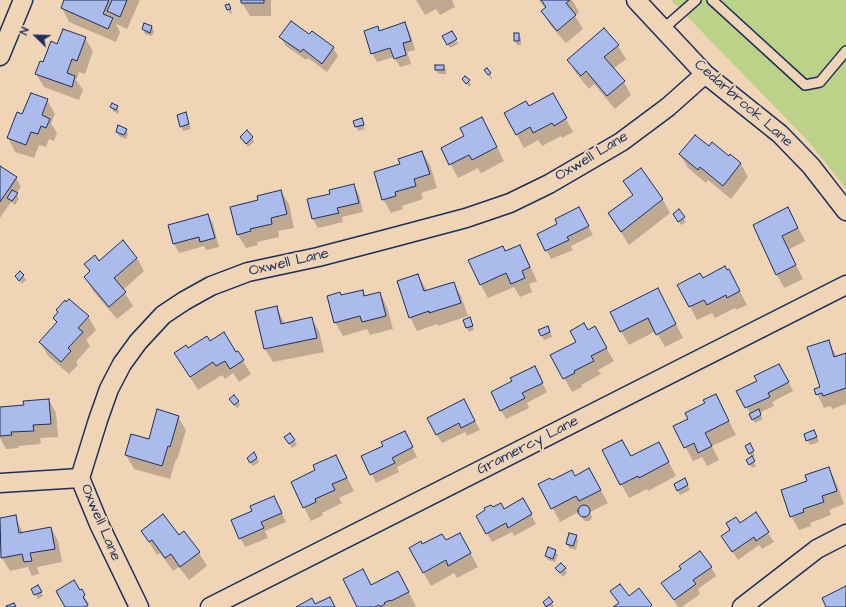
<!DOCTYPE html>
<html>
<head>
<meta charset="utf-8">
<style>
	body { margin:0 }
	#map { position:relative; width:846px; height:607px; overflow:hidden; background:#efd4b6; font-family:"Architects Daughter",sans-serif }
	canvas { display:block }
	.north { position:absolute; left:16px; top:16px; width:40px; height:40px; -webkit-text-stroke:3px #efd4b6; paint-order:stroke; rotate:293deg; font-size:11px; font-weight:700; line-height:16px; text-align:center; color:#1b2f5e }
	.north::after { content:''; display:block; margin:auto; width:14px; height:18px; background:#1b2f5e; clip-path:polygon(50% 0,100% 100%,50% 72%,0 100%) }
</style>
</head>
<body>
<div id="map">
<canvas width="846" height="607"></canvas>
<div class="north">N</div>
</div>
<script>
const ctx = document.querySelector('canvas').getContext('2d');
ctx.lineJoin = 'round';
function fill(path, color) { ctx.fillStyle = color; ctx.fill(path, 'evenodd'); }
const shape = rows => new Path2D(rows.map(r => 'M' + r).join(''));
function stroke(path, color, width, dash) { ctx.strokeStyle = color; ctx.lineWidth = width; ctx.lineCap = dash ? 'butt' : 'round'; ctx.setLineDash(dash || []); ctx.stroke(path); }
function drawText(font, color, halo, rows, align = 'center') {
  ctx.font = font + ' "Architects Daughter",sans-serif'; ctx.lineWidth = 4; ctx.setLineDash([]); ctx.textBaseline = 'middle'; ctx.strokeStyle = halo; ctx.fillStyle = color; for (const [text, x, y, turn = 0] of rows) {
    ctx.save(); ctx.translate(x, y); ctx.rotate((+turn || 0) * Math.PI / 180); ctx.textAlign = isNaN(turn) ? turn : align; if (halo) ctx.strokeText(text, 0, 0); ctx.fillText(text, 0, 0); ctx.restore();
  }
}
fill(shape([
	[671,0,846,0,846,189,810,143]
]), '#bcd288');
fill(shape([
	[65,0,140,0,127,29,116,24,120,32,116,42,69,22,62,8],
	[242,0,271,0,271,16,250,16,242,3],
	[416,0,452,0,455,7,440,15,436,9,425,15],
	[539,0,572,0,579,12,575,16,583,29,566,43,550,25,542,11,546,9],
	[229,5,232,13,230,14,227,6],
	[145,24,152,27,154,31,152,36,145,34,143,29],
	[405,24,410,33,415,50,407,52,411,64,400,67,394,57,377,62,372,53,377,28,380,32],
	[452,32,458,44,450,48,444,36],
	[518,34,521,38,521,45,517,45,515,40],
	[309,36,333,48,338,56,327,72,308,58,306,60,286,46,280,37],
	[85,38,93,51,85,74,79,72,76,80,83,90,79,100,44,87,36,74,58,45],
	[618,46,626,59,613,69,624,82,631,95,615,109,594,84,589,89,576,73,568,60],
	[443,66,446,70,446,74,439,74,436,70],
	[487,69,492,78,491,79,485,70],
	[463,79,469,81,471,85,469,87],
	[47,100,55,114,51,123,57,133,54,141,49,139,46,147,39,145,34,158,15,152,8,138,23,116],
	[111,107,117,107,119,111,118,114,113,111],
	[529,108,560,108,573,132,562,138,561,136,542,146,538,140,524,148,505,114],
	[185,113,191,129,183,131,178,115],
	[354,121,363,123,365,129,358,131],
	[126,129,128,134,126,139,119,136,117,132],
	[489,131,504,161,481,173,478,168,458,178,442,148],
	[241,137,252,137,254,142,248,147],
	[709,147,729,157,730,155,741,164,748,177,731,199,708,180,706,183,688,168,680,155],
	[422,152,430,165,437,188,421,193,423,199,402,206,403,209,391,213,383,199,401,165],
	[0,167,16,178,21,187,16,194,19,198,15,205,11,202,0,218],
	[641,169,663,200,670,213,629,245,609,214,633,196,624,181],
	[354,186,359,195,363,212,342,217,343,222,318,228,313,219,308,200,331,194],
	[281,191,289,204,294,228,278,231,279,237,257,242,258,245,246,248,238,235,259,201],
	[788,208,805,241,788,250,803,279,784,288,777,275,754,225],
	[679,211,686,222,681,225,674,214],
	[208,216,213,224,219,247,206,250,204,246,179,253,174,244,170,226],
	[584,217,593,235,571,246,573,250,551,259,546,250],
	[520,246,527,259,537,281,529,284,532,292,520,297,514,287,488,298,481,285,505,252],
	[137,258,144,271,123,290,133,306,117,319,93,291,85,277,90,273,86,265],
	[729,270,747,305,736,310,735,308,715,318,712,313,697,320,679,285],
	[20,272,26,280,22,284,16,276],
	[418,275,427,291,453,283,461,296,468,316,438,326,437,324,417,331,410,317],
	[658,289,683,338,665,347,656,331,629,345,621,331],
	[362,291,366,297,380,293,387,307,393,329,370,335,367,329,343,336,335,322,342,296],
	[276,307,285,324,311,318,319,331,324,352,273,362,265,349,256,312],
	[289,342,289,344,267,349,267,347],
	[57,311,88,316,96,330,86,340,90,346,76,362,78,365,69,374,48,356,40,342,57,323,54,318,58,313],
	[464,320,470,321,474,330,469,332],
	[594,327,614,361,598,370,601,374,581,385,582,387,572,392,552,356,577,342,587,331],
	[539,330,550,331,552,337,544,340],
	[828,341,837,357,846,354,846,404,832,409,831,406,824,408,815,389,821,387],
	[210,342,236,353,237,352,251,374,239,382,233,373,225,379,222,375,198,390,183,366,187,349],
	[784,374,793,391,772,402,774,406,759,413,763,419,755,423,738,391],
	[539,376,547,392,527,403,529,408,506,419,501,410],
	[716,395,736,435,712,446,719,460,707,466,702,457,693,461,674,426,689,419],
	[49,400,56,413,58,437,40,438,41,444,18,446,19,448,6,449,0,438,0,408,25,406],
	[464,400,480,430,467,436,465,432,442,443,437,435],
	[238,401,240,405,237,408,233,404],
	[178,417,186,430,177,460,176,459,170,479,134,469,126,455,132,435,149,440],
	[814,431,819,442,810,445,805,434],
	[290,434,297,445,292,448,286,437],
	[409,441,417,457,397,467,399,472,376,483,363,456,384,446],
	[749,445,755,456,752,458,746,447],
	[603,451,631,457,666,457,676,476,648,491,647,489,629,498],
	[336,456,354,491,339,498,342,503,322,513,323,515,311,521,304,507,317,471],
	[257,458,259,462,253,466,250,462],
	[752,458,756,466,752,468,747,460],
	[828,468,836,482,844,504,829,510,831,515,810,523,811,526,799,530,791,516,809,481],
	[575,477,597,483,608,503,590,512,592,518,589,521,585,521,582,518,579,512,560,522,540,484],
	[684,480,690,490,680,495,675,485],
	[274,497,286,522,265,531,268,538,245,547,232,520,253,512],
	[523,499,536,524,514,536,512,532,492,542,477,516,492,509,503,510],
	[755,514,774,542,762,549,759,545,738,560,728,545,740,524],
	[15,516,23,533,51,528,58,541,62,562,37,567,39,574,32,576,28,567,10,571,2,558,0,548,0,519],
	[142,531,179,536,184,532,199,553,207,566,189,580,179,567,173,571,160,553,157,555],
	[460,534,478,567,457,578,454,573,431,586,410,549,445,542],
	[576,536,578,540,576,550,569,548,567,544],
	[555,551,558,555,555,562,548,560,546,556],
	[711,567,716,576,698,589,700,594,682,607,678,607,663,583],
	[565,568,567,573,563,577,557,569],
	[371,586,405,586,416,606,413,607,358,607],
	[33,589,40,591,43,596,38,599],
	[81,591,89,604,87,606,88,607,66,607],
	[544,602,552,603,554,607,547,607]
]), '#0003');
const building = shape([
	[64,0,109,0,103,14,113,18,108,29,61,8,64,0],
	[112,0,127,0,120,17,107,11,112,0],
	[241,0,264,0,264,3,241,3,241,0],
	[541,0,570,0,566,3,576,15,557,31,541,11,546,7,541,0],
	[229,4,231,9,227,10,225,5,229,4],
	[291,21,309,34,312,31,334,47,322,64,303,49,301,52,279,37,291,21],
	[405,22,411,41,403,43,406,55,394,59,390,48,371,54,364,31,378,26,379,31,405,22],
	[144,23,152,26,150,33,142,29,144,23],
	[604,28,619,45,604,57,625,81,607,96,586,71,581,76,567,60,604,28],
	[63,29,86,37,77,61,72,59,67,73,75,76,72,87,35,74,40,61,43,62,51,41,57,44,63,29],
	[452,31,457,39,447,45,442,36,452,31],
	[514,33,519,33,519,41,514,41,514,33],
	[435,65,444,65,444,70,435,70,435,65],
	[487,68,491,73,488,75,484,70,487,68],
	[465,76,470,80,466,84,462,79,465,76],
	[31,93,48,99,42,115,50,119,46,128,41,126,38,134,31,132,26,145,7,138,17,112,22,114,31,93],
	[553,93,567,118,554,126,552,123,533,133,530,127,516,135,504,113,526,101,529,106,553,93],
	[112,103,118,106,116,110,110,107,112,103],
	[186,112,189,124,180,127,177,115,186,112],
	[482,117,497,147,472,160,469,155,449,165,441,148,464,136,460,128,482,117],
	[362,118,364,125,355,127,353,121,362,118],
	[118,125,127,129,124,135,116,132,118,125],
	[247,130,253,137,246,144,240,137,247,130],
	[695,135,709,146,712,142,729,156,730,154,741,163,723,186,700,167,698,170,679,154,695,135],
	[422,151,430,174,414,179,416,186,395,192,396,196,382,200,374,172,400,164,398,159,422,151],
	[0,166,17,177,0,202,0,166],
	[641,168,663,199,621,232,608,213,633,195,623,181,641,168],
	[354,184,359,203,337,208,339,213,312,219,307,199,330,194,329,190,354,184],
	[12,190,18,193,12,201,7,198,12,190],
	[281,190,287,214,271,218,272,224,250,229,251,231,237,235,230,207,258,200,257,196,281,190],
	[579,207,589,226,567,237,569,240,545,251,537,234,557,224,555,219,579,207],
	[788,207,798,228,782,236,796,265,776,275,753,225,788,207],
	[679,209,685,217,678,222,673,214,679,209],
	[208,214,215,238,200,242,199,237,173,244,168,225,208,214],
	[123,240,137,258,114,278,126,292,109,307,84,277,90,271,84,264,95,255,99,261,123,240],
	[520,245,530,267,522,271,525,278,511,284,506,273,480,285,468,260,503,246,505,251,520,245],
	[725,266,727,270,729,269,740,291,727,298,726,295,707,305,704,300,689,307,677,285,700,273,703,278,725,266],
	[20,271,24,275,19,281,15,276,20,271],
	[418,274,424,291,454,282,461,303,429,313,429,311,409,318,397,281,418,274],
	[658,288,676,324,656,335,648,318,620,332,610,312,658,288],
	[363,290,364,296,380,292,386,316,362,322,360,316,334,323,327,296,340,292,341,295,363,290],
	[69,299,89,316,78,328,83,332,68,348,71,351,61,362,39,342,57,322,53,318,58,312,56,310,65,300,66,302,69,299],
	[277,306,281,324,312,317,317,338,264,349,255,311,277,306],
	[470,317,473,326,466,328,463,320,470,317],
	[584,323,588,330,595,326,607,348,591,356,594,361,574,371,575,373,563,379,550,355,576,342,570,331,584,323],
	[548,326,550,332,541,336,538,330,548,326],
	[224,332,236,352,238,351,244,360,230,369,225,361,216,366,213,362,190,377,174,353,186,345,188,348,207,336,210,341,224,332],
	[829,340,834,357,846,353,846,388,823,396,822,393,816,395,814,389,820,387,807,347,829,340],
	[779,364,789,382,768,393,770,397,745,408,736,391,757,381,754,376,779,364],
	[535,366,543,383,522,393,525,398,500,411,491,392,512,381,510,378,535,366],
	[716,394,729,421,705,433,712,446,698,453,694,443,684,448,673,426,688,419,685,413,705,403,703,400,716,394],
	[234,395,239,401,234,405,229,399,234,395],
	[49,399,51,424,33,425,34,431,11,432,12,435,0,436,0,407,24,405,23,401,49,399],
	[464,399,475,421,461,428,459,423,436,435,427,418,464,399],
	[157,409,179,416,170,447,168,446,162,466,125,455,131,434,149,439,157,409],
	[759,409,761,415,752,420,749,414,759,409],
	[814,430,817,437,806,441,804,434,814,430],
	[405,431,413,447,392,458,395,463,370,475,361,456,383,446,381,442,405,431],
	[290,433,295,440,289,444,284,437,290,433],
	[622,440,631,456,659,442,669,462,639,478,638,476,620,485,602,450,622,440],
	[750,443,754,451,749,454,745,446,750,443],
	[254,452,257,458,250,463,247,458,254,452],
	[336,455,347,478,332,484,335,490,315,499,316,502,303,508,291,482,315,470,313,465,336,455],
	[752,456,755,461,749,465,746,460,752,456],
	[829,467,837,491,822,496,824,502,803,509,804,512,790,517,781,490,807,481,805,475,829,467],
	[589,468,601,490,579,501,576,496,551,509,538,484,550,478,552,480,572,470,575,476,589,468],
	[685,478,688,485,677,491,674,484,685,478],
	[274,496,282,513,261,522,264,528,239,539,231,520,252,511,250,506,274,496],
	[523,498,532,514,508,528,506,523,486,534,476,516,485,510,484,508,491,505,493,507,501,503,504,509,523,498],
	'578 511a6 6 0 1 1 12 0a6 6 0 1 1-12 0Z',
	[756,512,769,532,756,541,754,537,732,552,721,536,730,530,726,523,736,517,740,523,756,512],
	[163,514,179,535,184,531,200,552,180,567,171,554,165,558,152,540,149,542,141,531,163,514],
	[16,515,19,533,51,527,55,549,30,553,32,561,24,562,22,554,1,558,0,518,16,515],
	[460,533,471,553,448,566,446,560,423,573,409,548,421,541,422,544,442,534,446,540,460,533],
	[569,533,577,535,573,546,566,544,569,533],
	[548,547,556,550,553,559,545,556,548,547],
	[700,551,712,567,693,580,696,584,674,600,661,583,681,569,679,566,700,551],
	[561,563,566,568,560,573,555,568,561,563],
	[363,569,371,585,398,571,409,592,391,601,390,600,384,603,385,604,380,607,379,605,375,607,357,607,343,579,363,569],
	[74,580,80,590,82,589,85,595,83,597,88,605,85,607,65,607,56,591,74,580],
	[620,584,629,596,639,588,652,605,650,607,613,607,619,603,610,591,620,584],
	[38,585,42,592,34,595,31,589,38,585],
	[846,586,846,607,826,607,822,598,846,586],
	[330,597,335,607,296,607,312,598,315,604,330,597],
	[549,597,553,602,546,607,543,602,549,597],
	[14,603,16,607,6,607,6,606,14,603]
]);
fill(building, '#abbcec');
stroke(building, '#1b2f5e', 1);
const service = shape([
	[712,0,805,85,820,82,846,51],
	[663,29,696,0]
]);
const minor = shape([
	[636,0,705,74,780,134,811,166,846,211],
	[0,56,23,0],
	[0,483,80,478],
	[139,607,99,524,80,478,98,420,109,389,122,364,138,342,163,315,184,301,211,286,248,272,318,257,387,239,466,218,510,203,549,184,621,142,668,107,705,74],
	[210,607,846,285],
	[742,607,817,549,846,534]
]);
stroke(service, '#1b2f5e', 12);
stroke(minor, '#1b2f5e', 21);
stroke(service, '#efd4b6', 9);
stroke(minor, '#efd4b6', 18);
drawText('15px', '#1b2f5e', '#efd4b6', [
	["Cedarbrook Lane",743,104,41],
	["Oxwell Lane",592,157,-31],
	["Oxwell Lane",289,263,-13],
	["Gramercy Lane",528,446,-27],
	["Oxwell Lane",100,523,67]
]);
</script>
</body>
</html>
